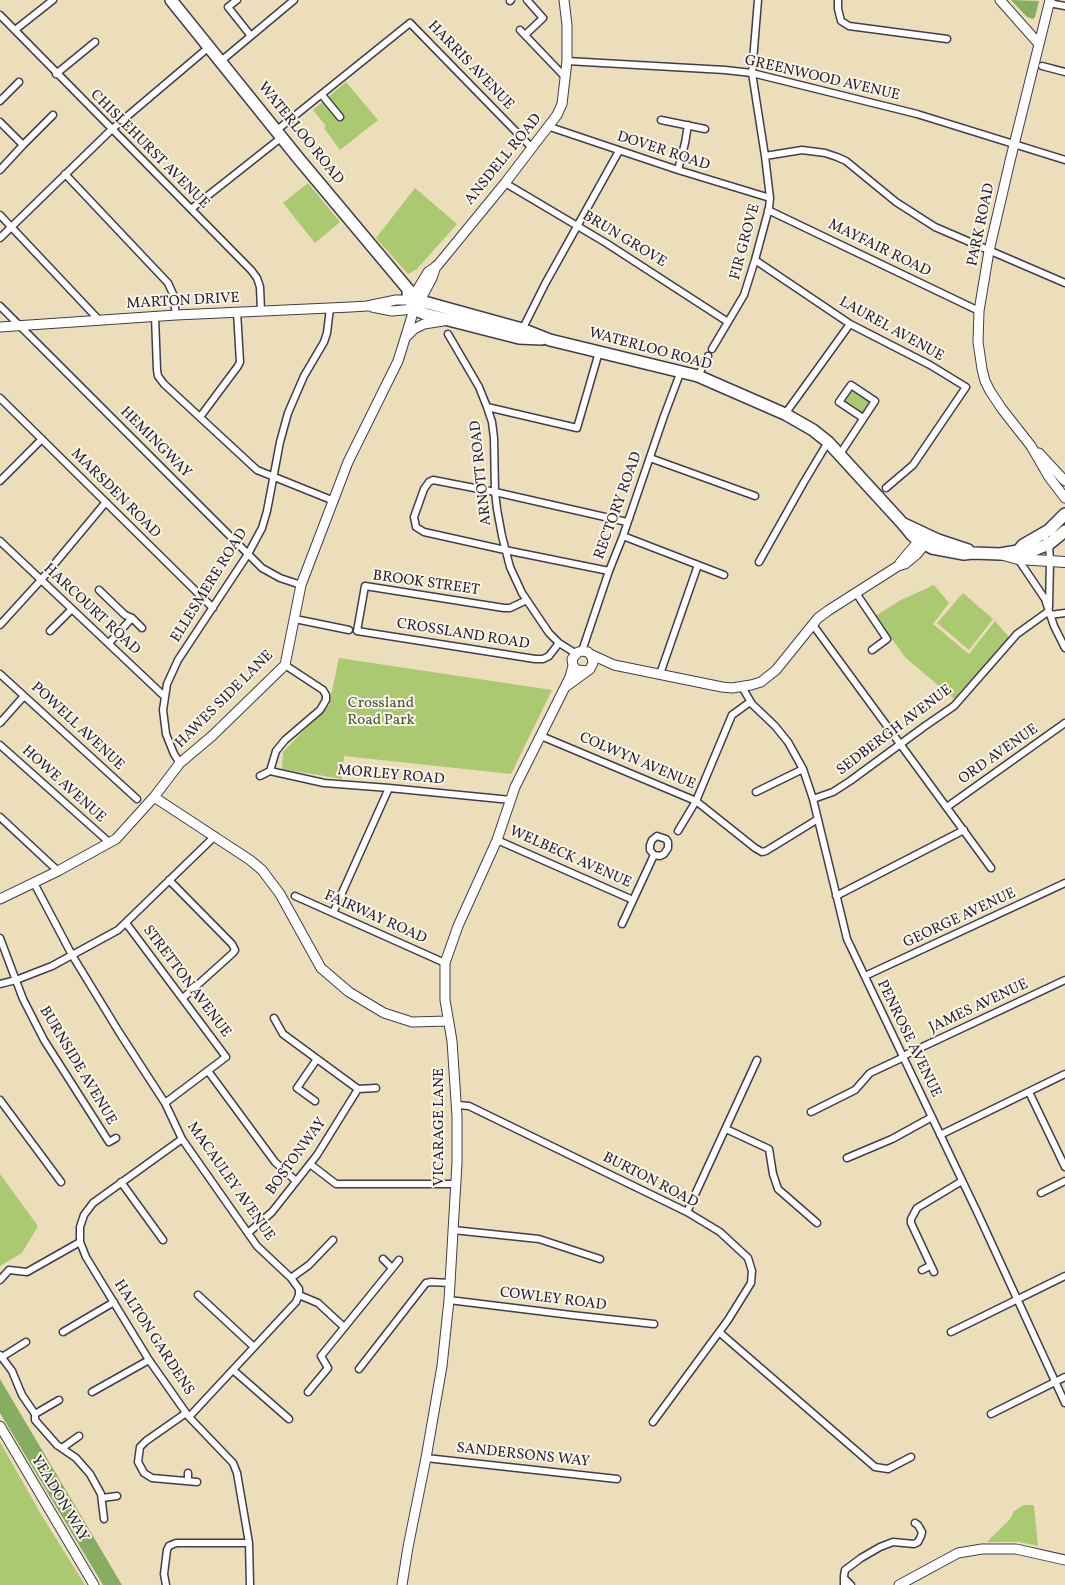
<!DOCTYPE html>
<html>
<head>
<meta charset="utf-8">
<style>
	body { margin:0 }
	canvas { display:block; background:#ecdeba }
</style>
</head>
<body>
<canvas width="1065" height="1585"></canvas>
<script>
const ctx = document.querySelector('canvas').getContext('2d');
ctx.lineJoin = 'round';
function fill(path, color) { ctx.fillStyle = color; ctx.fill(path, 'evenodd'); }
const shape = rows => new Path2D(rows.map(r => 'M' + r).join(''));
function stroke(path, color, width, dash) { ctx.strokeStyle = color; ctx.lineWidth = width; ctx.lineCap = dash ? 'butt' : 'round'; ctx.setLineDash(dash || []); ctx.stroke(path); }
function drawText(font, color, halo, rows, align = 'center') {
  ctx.font = font + ' Vollkorn,serif'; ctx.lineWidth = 4; ctx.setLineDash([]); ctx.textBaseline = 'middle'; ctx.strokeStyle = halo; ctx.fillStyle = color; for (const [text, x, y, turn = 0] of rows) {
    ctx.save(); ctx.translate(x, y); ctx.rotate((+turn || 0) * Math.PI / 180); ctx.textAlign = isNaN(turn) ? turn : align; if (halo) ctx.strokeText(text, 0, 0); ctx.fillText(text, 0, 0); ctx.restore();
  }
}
fill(shape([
	[346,82,378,120,340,150,324,128,326,126,313,110],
	[308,183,340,222,315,243,283,203],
	[415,188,457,224,417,269,408,274,376,238],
	[851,385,875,401,863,418,839,402],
	[934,585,949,603,933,624,969,654,995,621,1009,637,954,699,905,657,875,616,901,600],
	[963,593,993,619,969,650,937,623],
	[339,658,552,690,511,774,344,756,342,779,282,769,283,752,329,705],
	[0,1174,38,1226,22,1253,0,1266],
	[0,1442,42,1516,85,1585,0,1585],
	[1024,1505,1034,1505,1038,1546,1019,1542,987,1542,1011,1518,1014,1511]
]), '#aac971');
fill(shape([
	[1011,0,1039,1,1035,17,1033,19,1027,17],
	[0,1379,29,1428,122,1585,103,1585,0,1413]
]), '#87ad63');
const street = shape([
	[237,0,228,7,251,36],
	[838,0,838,9,841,21,849,26,947,39],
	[510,1,511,0],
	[1049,3,1065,6],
	[0,15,251,270,257,278,260,287,261,311],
	[15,30,53,0],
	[520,30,565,77],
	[525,35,543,18,527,0],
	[221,61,294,0],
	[567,61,725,70,752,73,917,114,1065,160],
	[1042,66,1065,72],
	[56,74,95,42],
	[322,95,340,117],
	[0,101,19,82],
	[661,120,705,129],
	[0,122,23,145],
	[550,127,678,170,770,198],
	[277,130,410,23,532,148],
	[765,156,802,150,825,153,837,157,846,161,896,202,935,227,1065,283],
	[0,170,23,145,53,115],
	[678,170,685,143,688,125],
	[65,174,168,283,173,294,176,315],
	[505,183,606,243,728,322],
	[191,209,282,137],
	[768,210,979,311],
	[0,215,99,320],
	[0,238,111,130,209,47],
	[755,260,850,324,930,365,966,387,913,465,886,488],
	[0,306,262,568,280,578,301,585],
	[155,316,157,370,158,376,164,384,257,470,334,501],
	[522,330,545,284,619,151],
	[448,334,479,387,487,407,492,422,494,438,495,492,497,509,502,536,510,567,522,593,549,633,559,643,575,653],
	[712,349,744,295,755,260,769,208,770,198,765,156,752,73,758,0],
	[698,376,708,356],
	[0,398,213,608],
	[487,407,577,428,599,352],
	[785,414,850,324],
	[200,417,238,366,240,362,237,312],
	[840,454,875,401,851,385,839,402,863,418],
	[650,458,755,496],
	[0,481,42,439],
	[1043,534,1049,544,1050,561,1049,607],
	[623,536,724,575],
	[0,541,164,696],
	[1018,559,1045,599,1054,626,1065,648],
	[759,562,804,482,828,442],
	[609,571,505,550,424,532,416,527,414,517,424,489,429,482,433,480,495,492,627,522],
	[99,590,125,615,132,618,142,628],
	[856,593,887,639,872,650],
	[527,600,510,608,504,608,365,586,357,631,535,659,543,659,549,656,559,643],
	[1050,615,1065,613],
	[295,619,349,630],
	[0,625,41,580,106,502],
	[813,625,991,868],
	[50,631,72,609],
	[109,643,132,618],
	[582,651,609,571,623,536,664,416,681,371],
	[0,674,137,799],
	[660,674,698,565],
	[742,687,752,704,775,726,788,742,803,769,813,799,847,939,979,1216,1065,1403],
	[0,723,24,696],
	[541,736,696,801,755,848,762,852,766,851,818,819],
	[0,745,110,843],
	[180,763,174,754,166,734,163,710,167,684,178,660,248,554,262,528,267,511,280,442,288,413,304,376,324,342,327,333,330,308],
	[270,771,324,783,389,788,511,800],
	[260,776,270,771,276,751,285,740,320,710,326,700,326,695,323,690,285,665],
	[756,792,803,769],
	[813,799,833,792,850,781,925,726,954,706,1017,634,1049,611],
	[947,807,1065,723],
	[0,817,58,871],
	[678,831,696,801,732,715,750,702],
	[497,840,633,900],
	[169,880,232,944,235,950,233,953,183,998],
	[34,883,72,955,119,1032,165,1103,182,1139,257,1246,291,1278,299,1289,299,1295,296,1302,189,1417],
	[295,896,445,963],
	[836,896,964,830],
	[333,913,389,788],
	[126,923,226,1057,165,1103],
	[622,924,654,855,650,850,650,845,652,840,657,836,666,839,668,842,668,848,664,854,660,856,654,855],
	[0,938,23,999,44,1040,109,1142,116,1138],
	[865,976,1065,883],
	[0,984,16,980,52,966,118,930,215,836],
	[274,1018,283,1034,358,1089],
	[903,1056,1065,980],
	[208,1071,275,1162,296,1181],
	[1029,1092,1065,1167],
	[0,1100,61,1182],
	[315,1101,297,1088,317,1059],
	[457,1105,469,1106,687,1212,720,1232,748,1258,752,1271,751,1283,728,1320,653,1422],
	[811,1112,855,1090,870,1073,904,1057],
	[726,1129,769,1149,773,1174,778,1189,817,1223],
	[940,1135,1065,1074],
	[182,1139,93,1203,84,1215,80,1227,80,1242,86,1257,149,1360,189,1417,233,1463,237,1473,249,1543,250,1585],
	[847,1158,892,1139,932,1117],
	[310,1164,336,1184,455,1184],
	[121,1182,163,1240],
	[1041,1193,1065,1181],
	[687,1212,757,1060],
	[453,1230,539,1239,600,1259],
	[248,1233,272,1212,317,1155,358,1089,376,1088],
	[383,1259,392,1268],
	[922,1270,930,1266],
	[934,1272,911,1223,911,1219,917,1208,962,1181],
	[291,1278,309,1265,333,1240],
	[0,1280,9,1270,27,1272,80,1242],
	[198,1295,254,1347],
	[299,1295,318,1303,344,1327],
	[449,1300,571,1315,654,1324],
	[63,1332,114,1302],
	[719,1332,875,1467,888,1469,911,1457],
	[951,1332,1065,1276],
	[0,1355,12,1371,22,1395,35,1414,35,1420,57,1445,76,1458,90,1474,101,1494,104,1519],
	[2,1357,26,1342],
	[359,1369,426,1283,431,1282,450,1283],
	[233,1370,289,1419],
	[92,1392,149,1360],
	[308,1392,328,1368,321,1356,399,1260],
	[186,1413,146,1441,140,1447,138,1462,144,1473,152,1478,197,1482],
	[35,1414,59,1400],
	[991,1414,1065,1377],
	[62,1448,79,1436],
	[426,1458,617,1479],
	[188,1473,188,1481],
	[102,1498,117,1496],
	[844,1578,851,1585],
	[166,1585,164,1574,167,1550,169,1546,176,1543,249,1543],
	[844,1585,844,1576,845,1570,861,1558,880,1547,893,1542,914,1544,918,1542,921,1536,922,1532,918,1525,915,1523]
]);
const secondary = shape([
	[1000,0,1039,44],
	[1050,0,1010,161,989,251,979,311,978,342,982,369,985,381,990,391,1002,409,1031,446,1049,477,1065,498],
	[417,300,422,297,432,278,436,266],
	[372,307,392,311,414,309],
	[0,327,176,315,351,307,367,306,396,300,416,300],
	[406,337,414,329,424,324,443,321],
	[1039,453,1065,481],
	[900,563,922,537],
	[590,654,614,665,722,687,732,688,751,685,761,682,776,670,818,618,829,610,898,566,905,564,917,554,929,539],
	[568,685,590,669,593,663,592,657,588,652,582,651,578,652,572,659,573,666,577,670,587,671],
	[154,797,250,860,262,870,280,894,321,968,349,992,384,1013,412,1022,448,1021],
	[0,899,58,871,116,839,154,797,180,763,212,736,285,665,301,585,348,462,398,361,417,300,416,292,428,272,437,266,505,183,557,115,562,104,567,61,567,25,564,0],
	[0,1426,94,1585],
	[402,1585,408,1547,426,1458,442,1366,449,1300,457,1163,457,1116,452,1041,445,1000,445,963,458,926,497,840,515,787,570,677,573,666],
	[899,1585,958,1553,982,1549,1016,1549,1065,1560]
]);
const primary = shape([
	[1000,554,1018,559,1065,562]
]);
const highway = shape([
	[171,0,299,159,417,300,522,329,550,340,698,376,785,414,813,430,828,442,903,524,912,535,919,541,932,548,964,554,973,553,1000,554,1018,551,1027,553,1049,544,1065,531],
	[408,293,414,309,425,314,519,338,542,339],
	[904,524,938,540,968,550],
	[1018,551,1023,545,1049,530,1065,514]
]);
stroke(street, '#403e4e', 9);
stroke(secondary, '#403e4e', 11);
stroke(primary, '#403e4e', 12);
stroke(highway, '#403e4e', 14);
stroke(street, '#fff', 6);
stroke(secondary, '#fff', 9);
stroke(primary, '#fff', 10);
stroke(highway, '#fff', 11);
drawText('15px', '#22223b', '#fcf5e5', [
	["HARRIS AVENUE",470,66,46],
	["GREENWOOD AVENUE",822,79,13],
	["WATERLOO ROAD",300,134,51],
	["CHISLEHURST AVENUE",149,150,45],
	["DOVER ROAD",663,152,18],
	["ANSDELL ROAD",504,160,-51],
	["PARK ROAD",982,225,-78],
	["BRUN GROVE",624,240,31],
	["FIR GROVE",746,242,-75],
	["MAYFAIR ROAD",879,249,26],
	["MARTON DRIVE",183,302,-3],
	["LAUREL AVENUE",891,330,29],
	["WATERLOO ROAD",650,350,15],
	["HEMINGWAY",155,443,45],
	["ARNOTT ROAD",482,473,-96],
	["MARSDEN ROAD",115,494,45],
	["RECTORY ROAD",619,506,-70],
	["BROOK STREET",426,584,8],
	["ELLESMERE ROAD",210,586,-58],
	["HARCOURT ROAD",91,610,43],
	["CROSSLAND ROAD",463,635,9],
	["HAWES SIDE LANE",225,700,-45],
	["POWELL AVENUE",77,727,43],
	["SEDBERGH AVENUE",895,731,-37],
	["ORD AVENUE",999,755,-35],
	["COLWYN AVENUE",637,762,23],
	["MORLEY ROAD",391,776,5],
	["HOWE AVENUE",63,785,42],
	["WELBECK AVENUE",570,858,24],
	["FAIRWAY ROAD",375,918,24],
	["GEORGE AVENUE",960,919,-25],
	["STRETTON AVENUE",186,982,53],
	["JAMES AVENUE",979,1007,-25],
	["PENROSE AVENUE",908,1039,64],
	["BURNSIDE AVENUE",77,1066,59],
	["VICARAGE LANE",440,1127,-90],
	["BOSTONWAY",297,1157,-54],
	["BURTON ROAD",650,1181,27],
	["MACAULEY AVENUE",230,1182,55],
	["COWLEY ROAD",553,1300,7],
	["HALTON GARDENS",153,1338,57],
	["SANDERSONS WAY",523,1456,6],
	["YEADON WAY",59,1499,59]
]);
drawText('15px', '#4b544b', '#fcf5e5', [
	["Crossland",381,704],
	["Road Park",381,721]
]);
</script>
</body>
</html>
